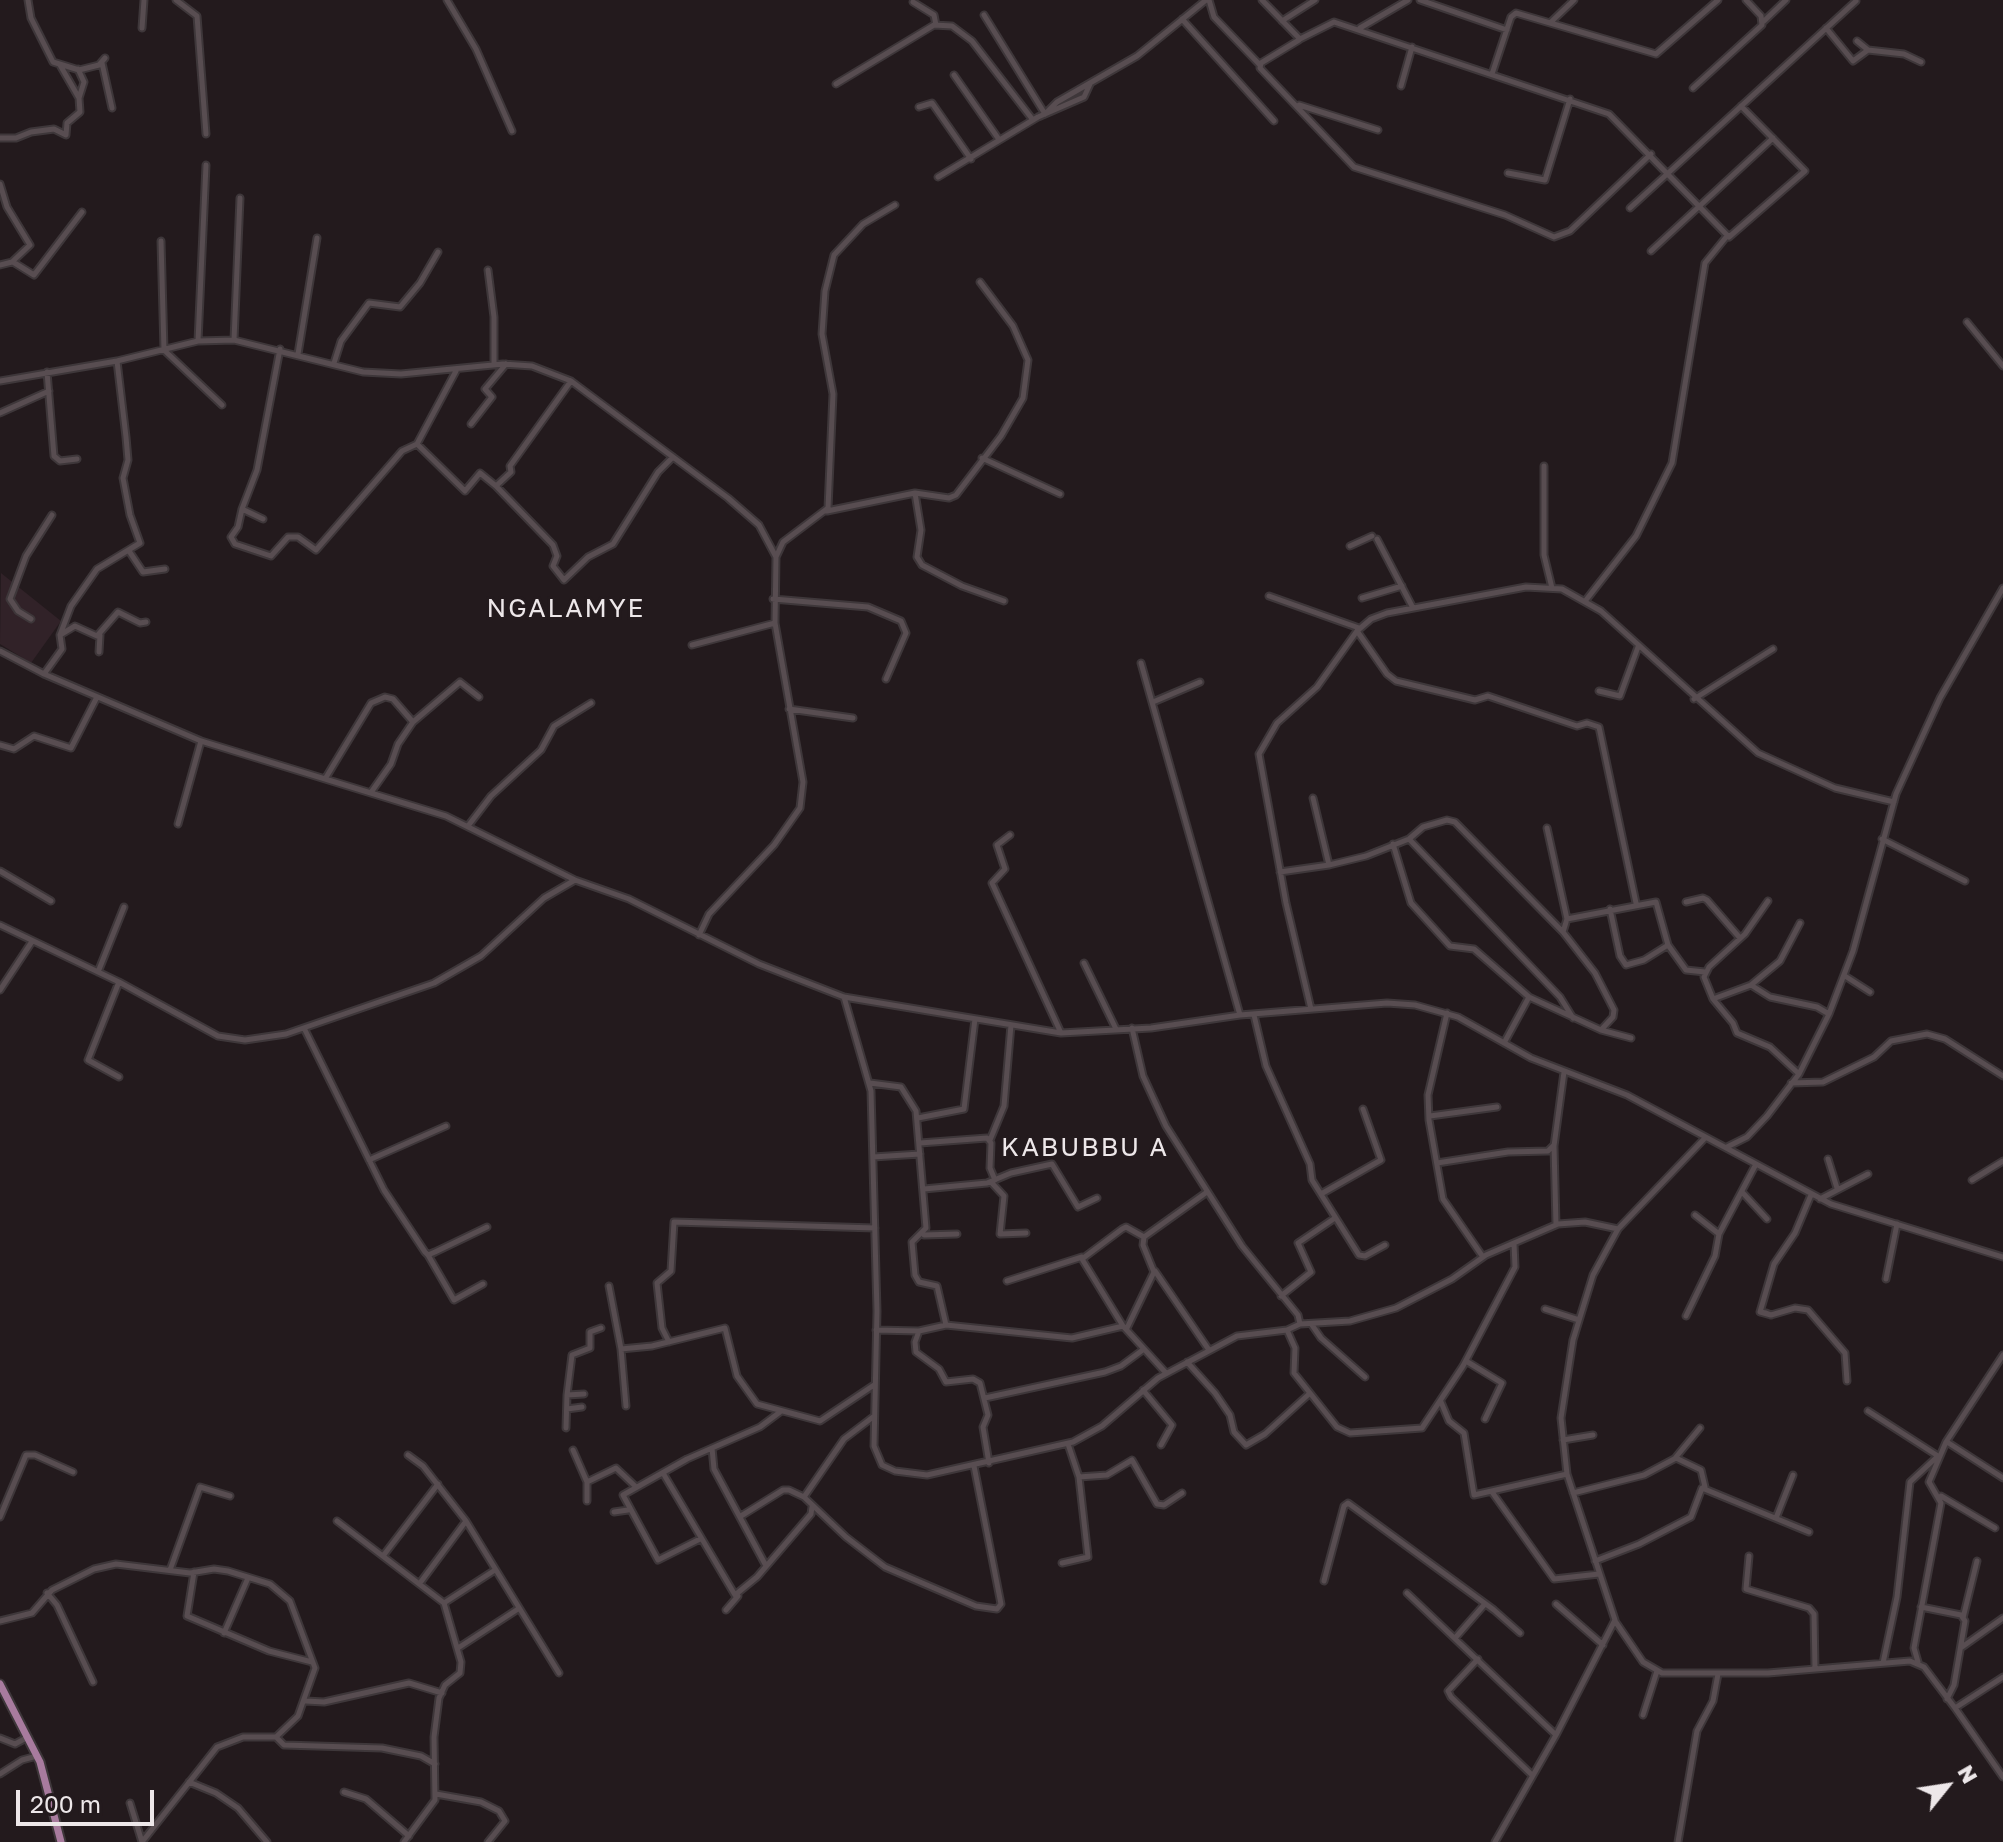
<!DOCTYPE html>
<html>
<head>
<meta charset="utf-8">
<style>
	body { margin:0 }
	#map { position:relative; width:2003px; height:1842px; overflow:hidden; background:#231a1d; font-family:"Golos Text",sans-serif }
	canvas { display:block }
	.north { position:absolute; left:1907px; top:1746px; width:80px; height:80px; -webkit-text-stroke:6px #231a1d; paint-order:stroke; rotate:60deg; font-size:22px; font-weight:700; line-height:32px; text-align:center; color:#ede7e9 }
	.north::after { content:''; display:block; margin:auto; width:28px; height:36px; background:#ede7e9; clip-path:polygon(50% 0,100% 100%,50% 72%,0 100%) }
	.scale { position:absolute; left:16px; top:1790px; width:138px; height:36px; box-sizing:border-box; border:4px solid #ede7e9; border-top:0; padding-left:10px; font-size:24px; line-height:28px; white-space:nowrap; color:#ede7e9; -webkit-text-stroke:6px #231a1d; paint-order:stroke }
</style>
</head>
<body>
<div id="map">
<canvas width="2003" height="1842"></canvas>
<div class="north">N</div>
<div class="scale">200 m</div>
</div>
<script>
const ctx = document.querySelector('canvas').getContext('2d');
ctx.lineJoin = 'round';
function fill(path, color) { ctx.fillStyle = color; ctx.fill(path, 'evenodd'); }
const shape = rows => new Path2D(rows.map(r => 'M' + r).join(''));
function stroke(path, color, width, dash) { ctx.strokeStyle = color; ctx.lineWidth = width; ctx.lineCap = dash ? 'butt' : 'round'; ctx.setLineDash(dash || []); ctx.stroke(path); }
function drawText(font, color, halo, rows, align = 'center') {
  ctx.font = font + ' "Golos Text",sans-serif'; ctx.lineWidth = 6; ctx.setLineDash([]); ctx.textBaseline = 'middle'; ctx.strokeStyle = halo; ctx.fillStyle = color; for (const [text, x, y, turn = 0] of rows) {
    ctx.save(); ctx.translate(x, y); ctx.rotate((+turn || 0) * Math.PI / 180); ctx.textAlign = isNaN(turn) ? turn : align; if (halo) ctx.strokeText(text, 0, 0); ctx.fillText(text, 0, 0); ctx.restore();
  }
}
fill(shape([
	[1,573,61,621,31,663,0,644]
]), '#312228');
const minor = shape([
	[28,0,31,18,53,62,79,70,99,65,105,58],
	[176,0,197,16,206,134],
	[447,0,476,49,512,131],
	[1209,0,1214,17,1260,65],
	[1262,0,1300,39,1334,22,1609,114,1729,237,1805,171,1741,106],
	[1420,0,1507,30],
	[913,2,934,15,936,25],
	[984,15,1045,114,1057,102,1137,56,1206,0],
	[1182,19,1274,121],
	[1282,21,1315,0],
	[1764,21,1786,0],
	[1551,22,1574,0],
	[142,28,144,0],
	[1360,28,1408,0],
	[1826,28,1853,61,1868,50,1857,41],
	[1299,40,1261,63,1260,68,1354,167,1505,215,1554,237,1570,231,1651,154],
	[1868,50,1904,54,1921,62],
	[102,63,112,108],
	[60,65,79,98,84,82,78,69],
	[1492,74,1511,17,1516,13,1656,54,1718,0],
	[954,75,998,138],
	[836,84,934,25,952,26,972,41,1033,120],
	[1401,86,1412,47],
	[1693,88,1762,25,1761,16,1746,0],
	[1299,105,1378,130],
	[919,107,932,103,971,159],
	[0,138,16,138,31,132,54,129,66,135,67,123,80,112,79,98],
	[1508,173,1545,180,1570,99],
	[938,177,1038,117,1084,97,1090,84],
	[1630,208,1856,1],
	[161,241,164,350,222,405],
	[1651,251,1773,138],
	[13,262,34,275,82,212],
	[0,265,12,262,30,245,7,207,0,184],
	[488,270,494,317,494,365],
	[1967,322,2003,366],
	[234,340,240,198],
	[198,341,206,165],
	[298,354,317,238],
	[334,363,341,341,369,303,400,307,420,283,438,252],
	[47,372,54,456,60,461,77,459],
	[0,381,117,361,198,341,234,340,363,372,401,374,503,364,532,366,571,381,728,498,759,525,776,557],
	[0,413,49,391],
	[471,424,492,397,485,389,506,364],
	[417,444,465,491,480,473,496,486,511,472,510,466,571,381],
	[982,458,1060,494],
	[1544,466,1544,555,1552,588],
	[496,486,553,545,557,556,553,566,564,580,588,557,613,544,658,472,673,457],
	[915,493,921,530,917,557,922,565,962,586,1004,601],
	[242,509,238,527,231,537,235,544,271,556,288,537,298,537,316,550,402,451,417,444,456,371],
	[827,511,915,493,949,498,956,495,1001,436,1023,398,1028,360,1013,326,980,282],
	[263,519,242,509,257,470,280,349],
	[1377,539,1413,608],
	[1350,546,1372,536],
	[129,551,143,572,165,569],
	[1269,596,1359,628],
	[1362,598,1402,586],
	[773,599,868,607,901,621,906,633,886,679],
	[1586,600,1636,536,1672,463,1705,263,1727,236],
	[31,619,18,611,10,599,26,556,52,515],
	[1357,631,1387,674,1396,681,1475,700,1488,696,1577,726,1587,723,1599,727,1636,903],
	[60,635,75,626,97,636,118,612,140,623,146,622],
	[692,645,775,623],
	[0,651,44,674,201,741,446,816,575,880,629,899,759,964,844,997,1061,1033,1151,1028,1240,1015,1387,1003,1415,1005,1458,1017,1531,1058,1627,1095,1831,1204,2003,1257],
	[99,652,100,635],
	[1141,663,1240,1015],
	[44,674,62,649,60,635,71,606,97,569,140,543,130,515,123,478,128,460,126,437,117,361],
	[1599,691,1620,696,1638,647],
	[1694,699,1773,649],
	[1153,702,1200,682],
	[789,709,853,718],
	[413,722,460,682,479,697],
	[0,745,14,749,34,736,71,748,97,697],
	[325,779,371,703,385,697,393,699,413,722,398,744,391,764,372,791],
	[178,824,201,741],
	[468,826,491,796,541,750,554,726,591,703],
	[1547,828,1567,919,1563,932],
	[1010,835,997,845,1005,869,992,883,1061,1033],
	[1409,839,1560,997,1573,1018],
	[1882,839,1965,881],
	[1393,844,1411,903,1450,946,1474,949,1529,997,1601,1030,1631,1038],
	[1329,865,1366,856,1409,839,1423,827,1447,820,1455,822,1563,932,1595,973,1614,1010,1613,1017,1601,1030],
	[0,871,51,901],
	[1280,872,1329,865,1313,798],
	[1768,901,1745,934,1709,967,1704,977,1713,999,1733,1023,1737,1033,1770,1047,1799,1074],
	[1686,902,1703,898,1707,900,1740,938],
	[1610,909,1620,956,1626,965,1644,960,1668,945],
	[1567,919,1656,902,1668,945,1686,970,1705,972],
	[0,925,119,982,218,1036,245,1040,286,1034,434,983,481,956,544,898,575,880],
	[699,935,709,914,774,845,800,808,803,782,775,623,776,557,783,542,828,508,833,394,822,334,825,291,834,255,863,224,895,205],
	[1084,963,1116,1029],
	[98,972,124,907],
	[1845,976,1870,992],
	[1751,985,1770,997,1817,1007,1829,1014],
	[0,990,31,943],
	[844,997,871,1091,877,1311,874,1446,882,1465,895,1471,927,1475,1073,1442,1102,1426,1158,1378,1237,1336,1287,1330,1300,1324,1350,1321,1396,1308,1452,1279,1486,1255,1558,1224,1585,1222,1618,1229],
	[1713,999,1751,985,1780,961,1800,923],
	[1311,1009,1286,903,1259,754,1277,723,1317,687,1357,631,1371,619,1387,613,1526,587,1562,589,1601,611,1758,753,1835,788,1894,802],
	[1447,1013,1428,1095,1429,1120,1443,1199,1483,1257],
	[1254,1015,1266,1066,1310,1164,1312,1180,1359,1255,1365,1256,1385,1245],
	[304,1028,384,1190,425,1252,428,1255,435,1252,487,1227],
	[1132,1028,1143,1076,1166,1126,1242,1246,1298,1315,1300,1324],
	[1504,1043,1529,997],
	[119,1077,88,1060,119,982],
	[870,1083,901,1087,916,1111,926,1228,912,1242,915,1275,919,1282,937,1286,946,1325,1072,1338,1123,1326,1166,1373],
	[1791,1083,1823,1082,1874,1057,1891,1041,1927,1034,1945,1039,2003,1076],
	[1430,1116,1497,1107],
	[918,1118,964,1109,975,1019],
	[990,1140,1004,1106,1011,1025],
	[920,1143,987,1138,991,1143,990,1168,995,1180],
	[1727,1147,1747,1137,1767,1116,1799,1074,1829,1014,1853,951,1896,794,1940,698,2003,588],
	[873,1157,920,1154],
	[1828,1159,1837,1188],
	[369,1160,446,1126],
	[1437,1163,1508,1152,1548,1151,1553,1146],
	[1972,1180,2003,1161],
	[991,1182,1004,1196,1000,1234,1026,1233],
	[924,1189,987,1183,1011,1173,1052,1164,1078,1207,1097,1198],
	[1742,1192,1767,1219],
	[1321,1194,1381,1160,1363,1109],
	[1820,1199,1868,1174],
	[1695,1215,1719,1234],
	[1556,1225,1554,1146,1564,1072],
	[924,1235,957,1234],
	[1144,1237,1207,1192],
	[428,1255,454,1300,483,1284],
	[1155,1271,1209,1350],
	[1886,1279,1897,1224],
	[1007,1281,1082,1257],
	[609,1286,621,1349,652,1346,725,1328,737,1376,757,1404,820,1421,874,1385],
	[1281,1296,1311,1272,1298,1243,1335,1218],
	[1545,1309,1579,1320],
	[1760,1312,1774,1264,1795,1233,1811,1195],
	[1771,1315,1760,1312,1766,1313,1771,1315,1795,1308,1808,1310,1845,1353,1847,1381],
	[1686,1316,1715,1256,1719,1234,1755,1166],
	[946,1325,919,1331,915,1342,916,1352,939,1369,946,1382,973,1379,980,1383,988,1415,983,1427,989,1463],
	[1312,1325,1321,1338,1365,1377],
	[1123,1326,1082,1259,1122,1229,1126,1227,1144,1237],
	[1127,1328,1154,1272,1143,1245,1144,1237],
	[876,1330,919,1331],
	[1287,1330,1295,1348,1294,1373,1337,1427,1350,1433,1422,1428,1463,1366,1515,1267,1514,1243],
	[669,1342,662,1328,657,1283,671,1271,674,1222,875,1228],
	[621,1349,626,1406],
	[1466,1361,1502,1383,1485,1419],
	[1187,1362,1215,1393,1230,1415,1234,1432,1246,1445,1265,1434,1309,1394],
	[1143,1390,1172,1425,1161,1445],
	[584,1394,567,1395,572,1355,590,1348,590,1332,601,1328],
	[985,1398,1105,1372,1121,1366,1144,1349],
	[1441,1402,1449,1421,1464,1433,1474,1495,1567,1474],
	[567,1409,582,1407],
	[1868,1411,1938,1456,1910,1482,1897,1597,1883,1663],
	[566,1428,567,1395],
	[1563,1440,1593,1435],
	[1947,1442,2003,1478],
	[712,1448,714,1469,765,1564],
	[573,1450,587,1482,616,1468,635,1486],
	[408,1455,423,1466,466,1521,559,1673],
	[1676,1457,1700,1428],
	[663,1473,735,1595,757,1577,811,1514,812,1507],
	[1079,1477,1107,1475,1132,1460,1157,1504,1164,1505,1182,1493],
	[1492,1492,1554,1579,1599,1574],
	[1573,1493,1644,1475,1676,1458,1701,1470,1705,1487],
	[1941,1496,1995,1528],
	[804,1497,844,1439,873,1417],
	[587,1501,587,1482],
	[614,1512,628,1510],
	[741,1516,783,1490,789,1490,804,1497,846,1537,885,1567,976,1606,997,1609,1001,1604,974,1466],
	[0,1517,26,1455,35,1455,73,1472],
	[1776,1518,1793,1475],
	[337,1521,444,1603,461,1662,460,1673,445,1685,439,1698,434,1737,435,1800,404,1842],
	[700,1539,658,1560,623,1495,687,1459,760,1427,780,1412],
	[383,1556,438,1484],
	[1749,1556,1746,1589,1809,1608,1814,1614,1815,1669],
	[1595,1561,1639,1544,1691,1517,1702,1488,1809,1532],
	[1062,1563,1088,1557,1079,1477,1068,1444],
	[170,1570,200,1487,230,1496],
	[194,1572,187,1616,269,1651,312,1662],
	[1324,1581,1344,1506,1348,1503,1494,1610,1520,1633],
	[420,1583,466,1521],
	[47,1593,57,1605,93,1682],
	[1407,1593,1556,1735],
	[444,1603,495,1570],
	[1556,1604,1603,1645],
	[1921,1607,1961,1615,1965,1621,1954,1685,1947,1699],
	[726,1610,738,1596],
	[1963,1618,1977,1561],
	[0,1621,32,1613,52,1590,94,1569,116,1564,190,1573,214,1569,228,1571,270,1584,290,1601,315,1668,298,1716,276,1737,243,1737,217,1747,142,1842],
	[1615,1621,1643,1662,1662,1673,1768,1673,1910,1661,1924,1667,1955,1708,2003,1677],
	[224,1633,248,1578],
	[1456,1637,1484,1605],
	[1962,1647,2003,1618],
	[458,1648,518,1609],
	[1478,1659,1448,1691,1451,1697,1532,1775],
	[1918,1662,1914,1648,1941,1503,1929,1482,1946,1442,2003,1355],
	[306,1701,324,1702,409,1683,442,1693],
	[1955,1708,2003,1777],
	[1643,1715,1657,1671],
	[276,1737,284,1745,382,1748,421,1756,435,1764],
	[0,1738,15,1744,28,1737],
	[0,1774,22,1760,37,1756],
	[189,1782,216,1793,238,1808,267,1842],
	[344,1792,366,1799,409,1836],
	[436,1794,481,1802,499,1811,505,1821,488,1842],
	[130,1803,142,1842],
	[1495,1842,1556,1735,1615,1620,1567,1474,1561,1418,1573,1340,1593,1275,1618,1229,1705,1138],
	[1678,1842,1697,1731,1713,1701,1718,1674]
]);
const major = shape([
	[0,1684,40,1762,61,1842]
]);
stroke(minor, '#3e373a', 9);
stroke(major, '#3e373a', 11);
stroke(minor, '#584d51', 5);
stroke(major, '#a87b9e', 7);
ctx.letterSpacing = '2px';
drawText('26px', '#ede7e9', '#231a1d', [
	["NGALAMYE",566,609],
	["KABUBBU A",1085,1148]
]);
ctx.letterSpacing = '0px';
</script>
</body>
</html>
